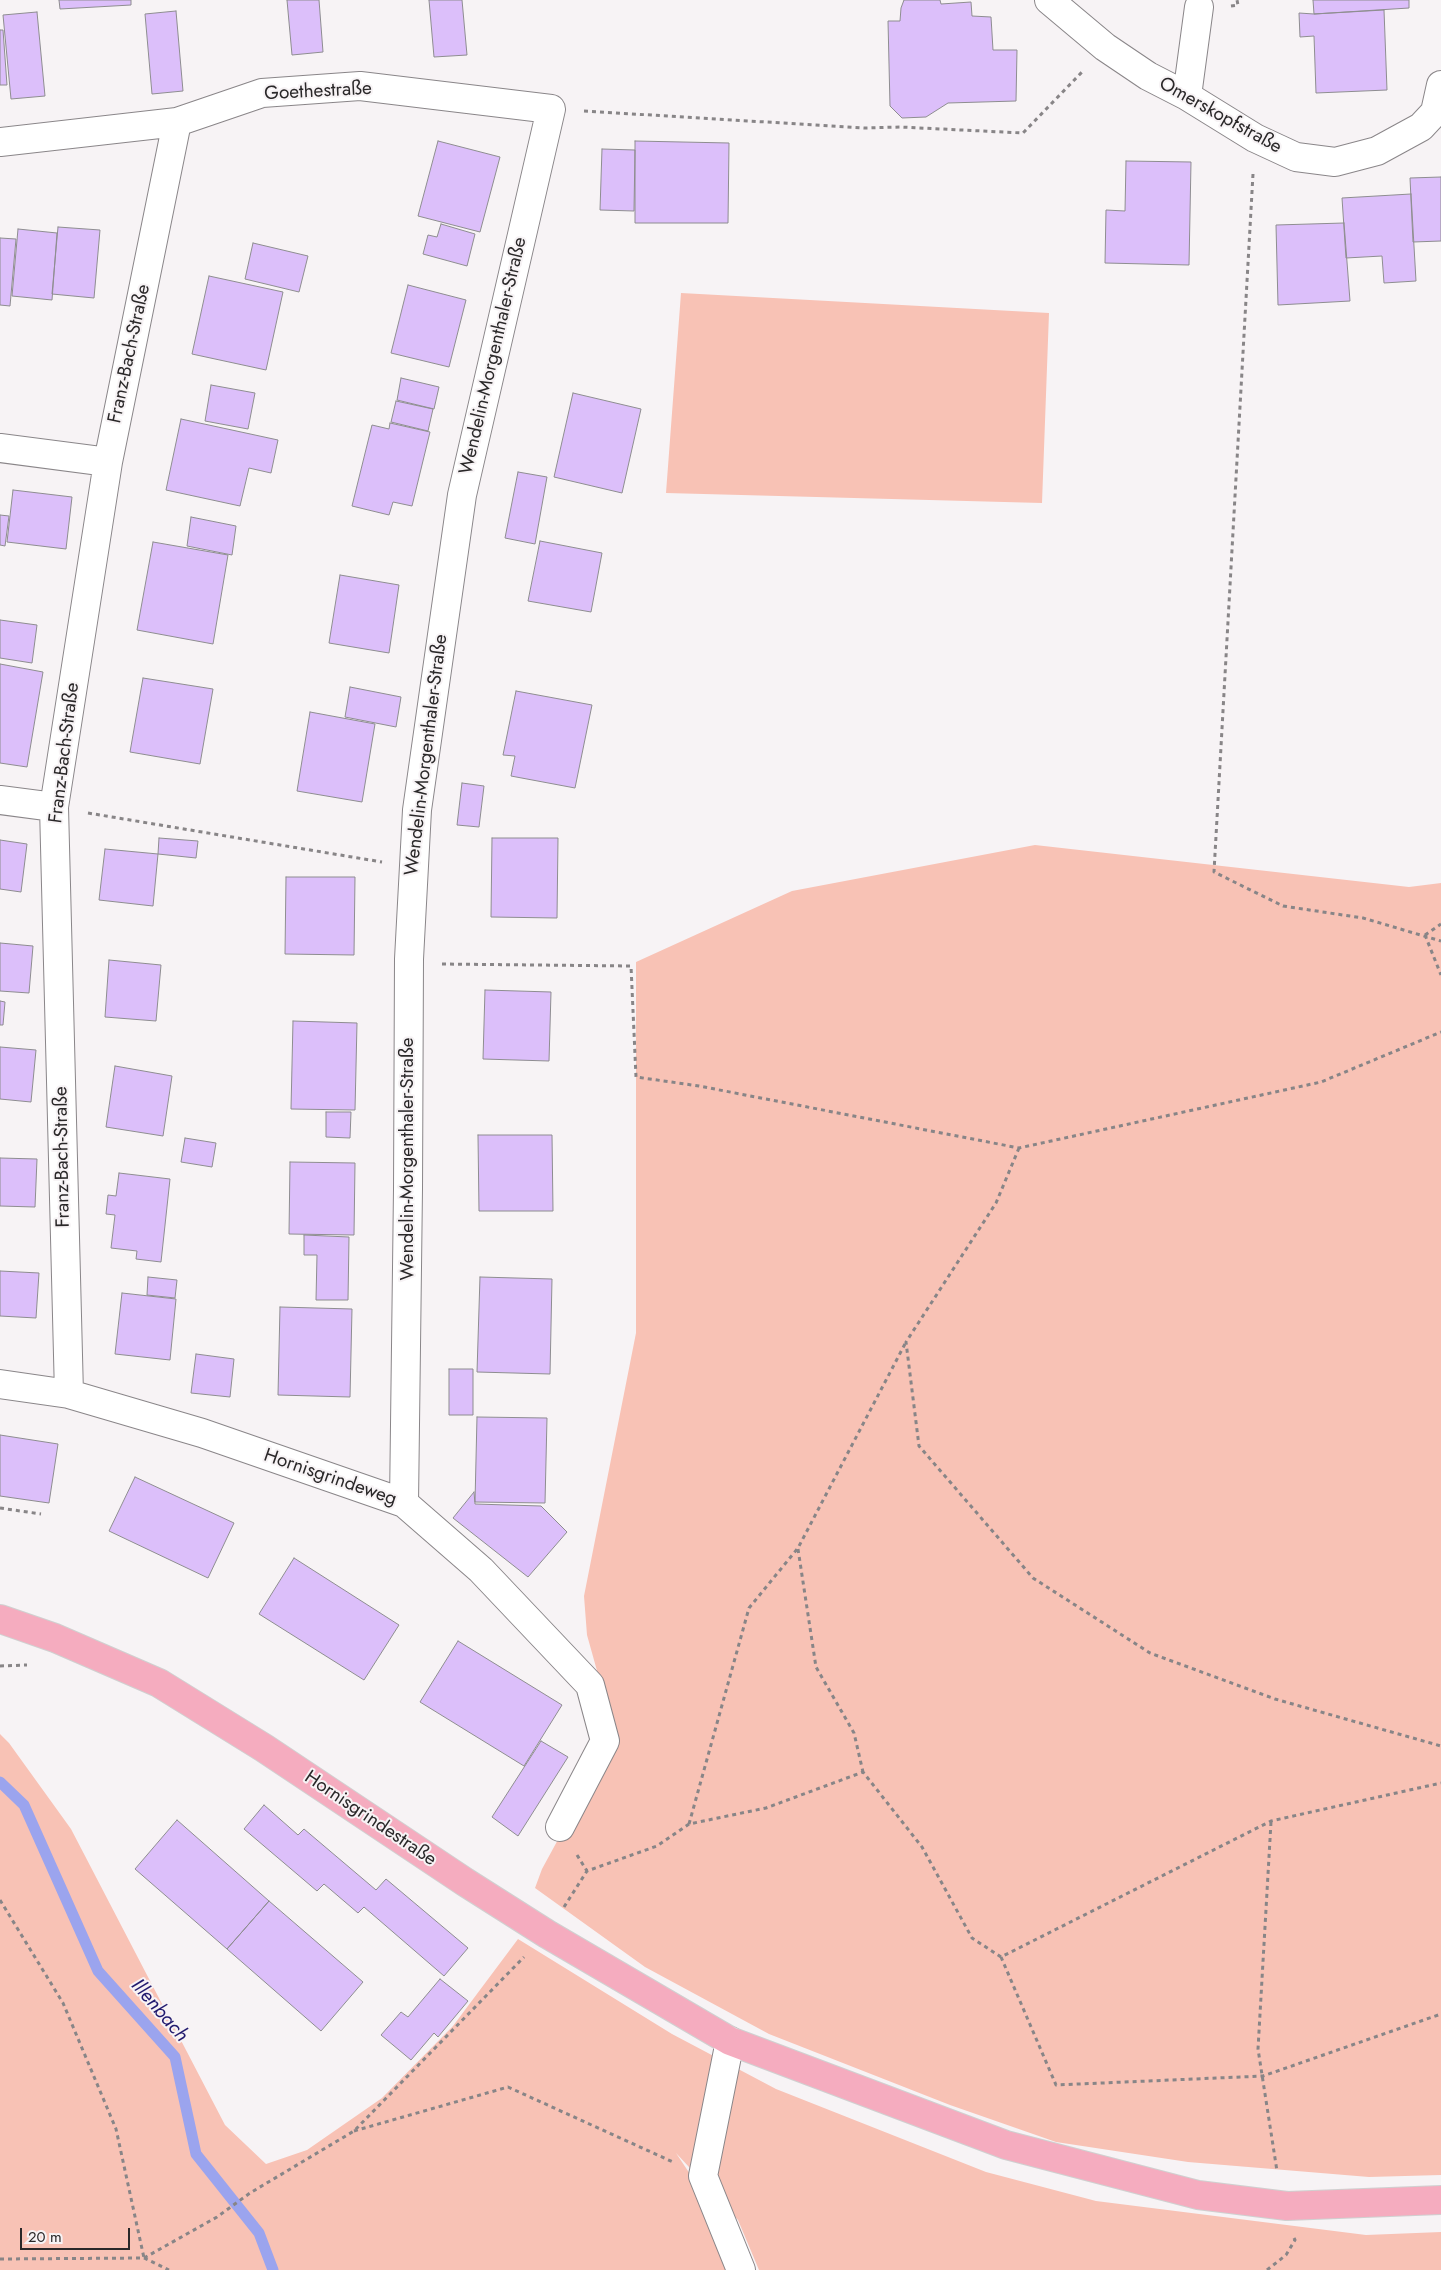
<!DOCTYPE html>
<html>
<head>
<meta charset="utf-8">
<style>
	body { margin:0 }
	#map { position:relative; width:1441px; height:2270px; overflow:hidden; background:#f7f3f5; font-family:Jost,sans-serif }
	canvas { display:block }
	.scale { position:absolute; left:20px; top:2228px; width:110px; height:22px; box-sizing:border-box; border:2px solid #2a2829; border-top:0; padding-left:6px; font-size:15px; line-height:18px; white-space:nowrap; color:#2a2829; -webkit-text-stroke:4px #f7f3f5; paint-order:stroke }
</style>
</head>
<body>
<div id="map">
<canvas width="1441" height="2270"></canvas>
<div class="scale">20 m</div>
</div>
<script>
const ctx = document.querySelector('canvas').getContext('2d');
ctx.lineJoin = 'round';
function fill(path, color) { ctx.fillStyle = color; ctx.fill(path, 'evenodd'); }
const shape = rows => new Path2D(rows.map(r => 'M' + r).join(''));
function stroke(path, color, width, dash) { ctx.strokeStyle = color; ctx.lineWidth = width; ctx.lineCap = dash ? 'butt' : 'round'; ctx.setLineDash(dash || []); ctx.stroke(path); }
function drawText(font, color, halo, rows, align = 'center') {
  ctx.font = font + ' Jost,sans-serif'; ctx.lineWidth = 4; ctx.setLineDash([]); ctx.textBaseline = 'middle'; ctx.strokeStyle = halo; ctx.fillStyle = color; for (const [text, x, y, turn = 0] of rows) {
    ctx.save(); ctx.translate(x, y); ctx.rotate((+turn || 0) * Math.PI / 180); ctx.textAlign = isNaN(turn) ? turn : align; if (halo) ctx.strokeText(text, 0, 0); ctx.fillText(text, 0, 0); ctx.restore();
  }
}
fill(shape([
	[681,293,1049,313,1042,503,666,493],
	[1035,845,1409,887,1441,883,1441,2175,1369,2177,1188,2162,1056,2142,950,2105,769,2034,645,1967,535,1888,542,1869,615,1735,587,1635,584,1596,636,1333,636,962,792,891],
	[0,1734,9,1743,71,1829,225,2125,266,2164,307,2150,382,2098,453,2026,518,1939,672,2034,776,2089,986,2172,1096,2201,1366,2235,1441,2232,1441,2270,759,2270,738,2220,676,2153,698,2186,731,2270,0,2270]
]), '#f8c2b5');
stroke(shape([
	[0,1782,24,1805,98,1971,175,2057,196,2154,259,2233,273,2270]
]), '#9ba4ee', 11);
const building = shape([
	[59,0,131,0,131,5,60,9,59,0],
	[287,0,319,0,323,52,292,55,287,0],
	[429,0,462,0,467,55,434,57,429,0],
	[904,0,940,0,941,4,971,2,972,16,991,17,993,50,1017,50,1016,101,948,103,926,117,902,118,890,106,888,21,900,21,901,8,904,0],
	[1313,0,1409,0,1409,8,1314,14,1313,0],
	[1384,10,1387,90,1316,93,1314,36,1300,37,1299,13,1314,14,1384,10],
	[176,11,183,91,152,94,145,14,176,11],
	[37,12,45,96,11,99,3,15,37,12],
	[0,30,3,30,7,85,0,85,0,30],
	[438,141,500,157,480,232,418,216,438,141],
	[635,141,729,143,728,223,635,223,635,141],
	[602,149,635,150,634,211,600,210,602,149],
	[1126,161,1191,162,1189,265,1105,263,1106,210,1125,211,1126,161],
	[1441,177,1441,241,1413,242,1410,178,1441,177],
	[1411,194,1416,281,1384,283,1382,256,1346,258,1342,198,1411,194],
	[1344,223,1350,301,1278,305,1276,225,1344,223],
	[441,224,475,234,467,266,423,254,428,235,437,237,441,224],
	[58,227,100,230,94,298,52,294,58,227],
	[18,229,57,233,52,300,12,296,18,229],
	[0,238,16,239,10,306,0,305,0,238],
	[253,243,308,256,299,292,245,279,253,243],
	[209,276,283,292,266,370,192,354,209,276],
	[408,285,466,300,449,367,391,353,408,285],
	[401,378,439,387,434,409,397,400,401,378],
	[211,385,255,393,248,429,205,421,211,385],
	[573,393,641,409,622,493,554,477,573,393],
	[396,401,433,409,428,431,391,422,396,401],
	[181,419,278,440,271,473,249,468,240,506,166,490,181,419],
	[390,423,430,432,412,506,393,502,389,515,352,506,372,425,389,429,390,423],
	[518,472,547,477,535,544,505,538,518,472],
	[13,490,72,497,66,549,7,542,13,490],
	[0,515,9,516,5,546,0,545,0,515],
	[191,517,236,526,232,555,187,546,191,517],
	[540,541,602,553,591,612,528,601,540,541],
	[153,542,228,555,213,644,137,630,153,542],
	[340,575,399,585,389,653,329,643,340,575],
	[0,620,37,625,32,663,0,658,0,620],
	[0,664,43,672,27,767,0,763,0,664],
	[143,678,213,689,200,764,130,752,143,678],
	[350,687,401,697,396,727,345,717,350,687],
	[516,691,592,705,575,788,511,776,515,756,503,755,516,691],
	[310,712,375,724,362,802,297,791,310,712],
	[462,783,484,786,479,827,457,825,462,783],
	[159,838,198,841,196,858,158,854,159,838],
	[492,838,558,838,557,918,491,917,492,838],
	[0,840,27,844,21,892,0,889,0,840],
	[105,849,158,854,153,906,99,900,105,849],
	[286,877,355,877,354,955,285,954,286,877],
	[0,943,33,946,29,993,0,991,0,943],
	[109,960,161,965,156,1021,105,1017,109,960],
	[485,990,551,992,549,1061,483,1059,485,990],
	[0,1001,5,1002,3,1025,0,1025,0,1001],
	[293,1021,357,1023,355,1110,291,1109,293,1021],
	[0,1047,36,1050,31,1102,0,1099,0,1047],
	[115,1066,172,1076,163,1136,106,1127,115,1066],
	[326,1112,351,1112,350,1138,326,1137,326,1112],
	[478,1135,552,1135,553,1211,479,1211,478,1135],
	[185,1138,216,1143,212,1167,181,1162,185,1138],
	[0,1158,37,1159,35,1207,0,1206,0,1158],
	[290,1162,355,1163,354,1235,289,1234,290,1162],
	[119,1173,170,1179,161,1262,136,1259,137,1251,111,1248,115,1215,106,1214,108,1195,116,1196,119,1173],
	[304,1235,349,1237,348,1300,316,1300,317,1255,304,1255,304,1235],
	[0,1271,39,1273,36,1318,0,1316,0,1271],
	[148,1277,177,1280,175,1298,147,1295,148,1277],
	[480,1277,552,1279,550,1374,477,1372,480,1277],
	[122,1293,176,1299,170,1360,115,1354,122,1293],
	[280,1307,352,1309,350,1397,278,1395,280,1307],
	[196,1354,234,1359,230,1397,191,1393,196,1354],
	[449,1369,473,1369,473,1415,449,1415,449,1369],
	[477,1417,547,1418,545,1503,475,1502,477,1417],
	[0,1435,58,1444,49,1503,0,1496,0,1435],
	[135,1477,234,1523,208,1578,109,1531,135,1477],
	[474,1492,475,1504,541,1506,567,1532,528,1577,453,1518,474,1492],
	[294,1558,399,1625,364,1680,259,1614,294,1558],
	[458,1641,562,1705,524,1766,420,1702,458,1641],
	[541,1741,568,1757,518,1836,492,1817,541,1741],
	[264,1805,298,1835,304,1829,376,1890,386,1879,468,1948,444,1976,364,1907,358,1913,324,1884,317,1891,244,1829,264,1805],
	[177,1820,269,1901,227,1949,135,1869,177,1820],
	[269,1901,363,1982,321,2031,227,1949,269,1901],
	[440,1979,468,2001,438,2037,434,2033,411,2060,381,2035,401,2012,408,2017,440,1979]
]);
fill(building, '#dcbffa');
stroke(building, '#8e8d90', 1);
const minor = shape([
	[1049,0,1105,47,1148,76,1187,96,1255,138,1296,157,1335,162,1377,151,1421,127,1435,112,1441,85],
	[1187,96,1199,7],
	[0,142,177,122,262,93,360,86,551,109,462,495,417,810,409,959,408,1189,404,1503],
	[0,448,108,462],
	[0,800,54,807],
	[0,1384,69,1394,202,1433,404,1503,481,1570,590,1685,605,1741,560,1827],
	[69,1394,54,807,108,462,177,122],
	[730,2041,703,2176,741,2270]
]);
const major = shape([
	[0,1619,55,1638,159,1683,264,1748,465,1882,547,1934,730,2041,1006,2145,1198,2195,1287,2206,1441,2200]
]);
stroke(minor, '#8a8689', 30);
stroke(major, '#d0d0d0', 30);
stroke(shape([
	[1231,6,1238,5,1237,0],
	[584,111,865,128,900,127,1023,133,1083,71],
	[1253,174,1214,872,1283,906,1363,918,1441,941],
	[88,813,382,862],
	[1425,935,1441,975],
	[1425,935,1441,924],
	[442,964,631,966,636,1077,699,1086,1019,1148,1321,1082,1441,1032],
	[1019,1148,996,1203,906,1342,919,1446,1033,1578,1150,1653,1275,1699,1441,1746],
	[0,1508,41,1514],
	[798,1549,816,1667,854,1733,863,1772],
	[0,1666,27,1665],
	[1271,1822,1258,2049,1277,2171],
	[689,1824,749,1608,798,1548,906,1342],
	[577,1855,587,1871],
	[0,1900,63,2003,116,2129,144,2258],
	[564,1907,587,1871,657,1846,689,1824,766,1808,863,1772,922,1847,972,1938,1001,1957,1271,1821,1441,1783],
	[1001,1957,1056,2085,1263,2076,1441,2014],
	[354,2131,508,2087,673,2162],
	[144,2258,217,2217,250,2193,354,2131,524,1957],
	[0,2259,144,2258,169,2270],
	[1267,2270,1286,2255,1295,2240,1294,2238]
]), '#888587', 3, [4, 4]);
stroke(minor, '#fff', 28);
stroke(major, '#f5acbf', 28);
drawText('19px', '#2a2829', '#f7f3f5', [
	["Goethestraße",318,92,-3],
	["Omerskopfstraße",1220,116,29],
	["Franz-Bach-Straße",130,354,-78],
	["Wendelin-Morgenthaler-Straße",494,356,-77],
	["Franz-Bach-Straße",65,753,-83],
	["Wendelin-Morgenthaler-Straße",427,755,-83],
	["Franz-Bach-Straße",63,1157,-91],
	["Wendelin-Morgenthaler-Straße",408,1159,-90],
	["Hornisgrindeweg",330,1478,19],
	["Hornisgrindestraße",370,1819,34]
]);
drawText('italic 20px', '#221a6e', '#f7f3f5', [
	["Illenbach",159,2011,49]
]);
</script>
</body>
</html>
